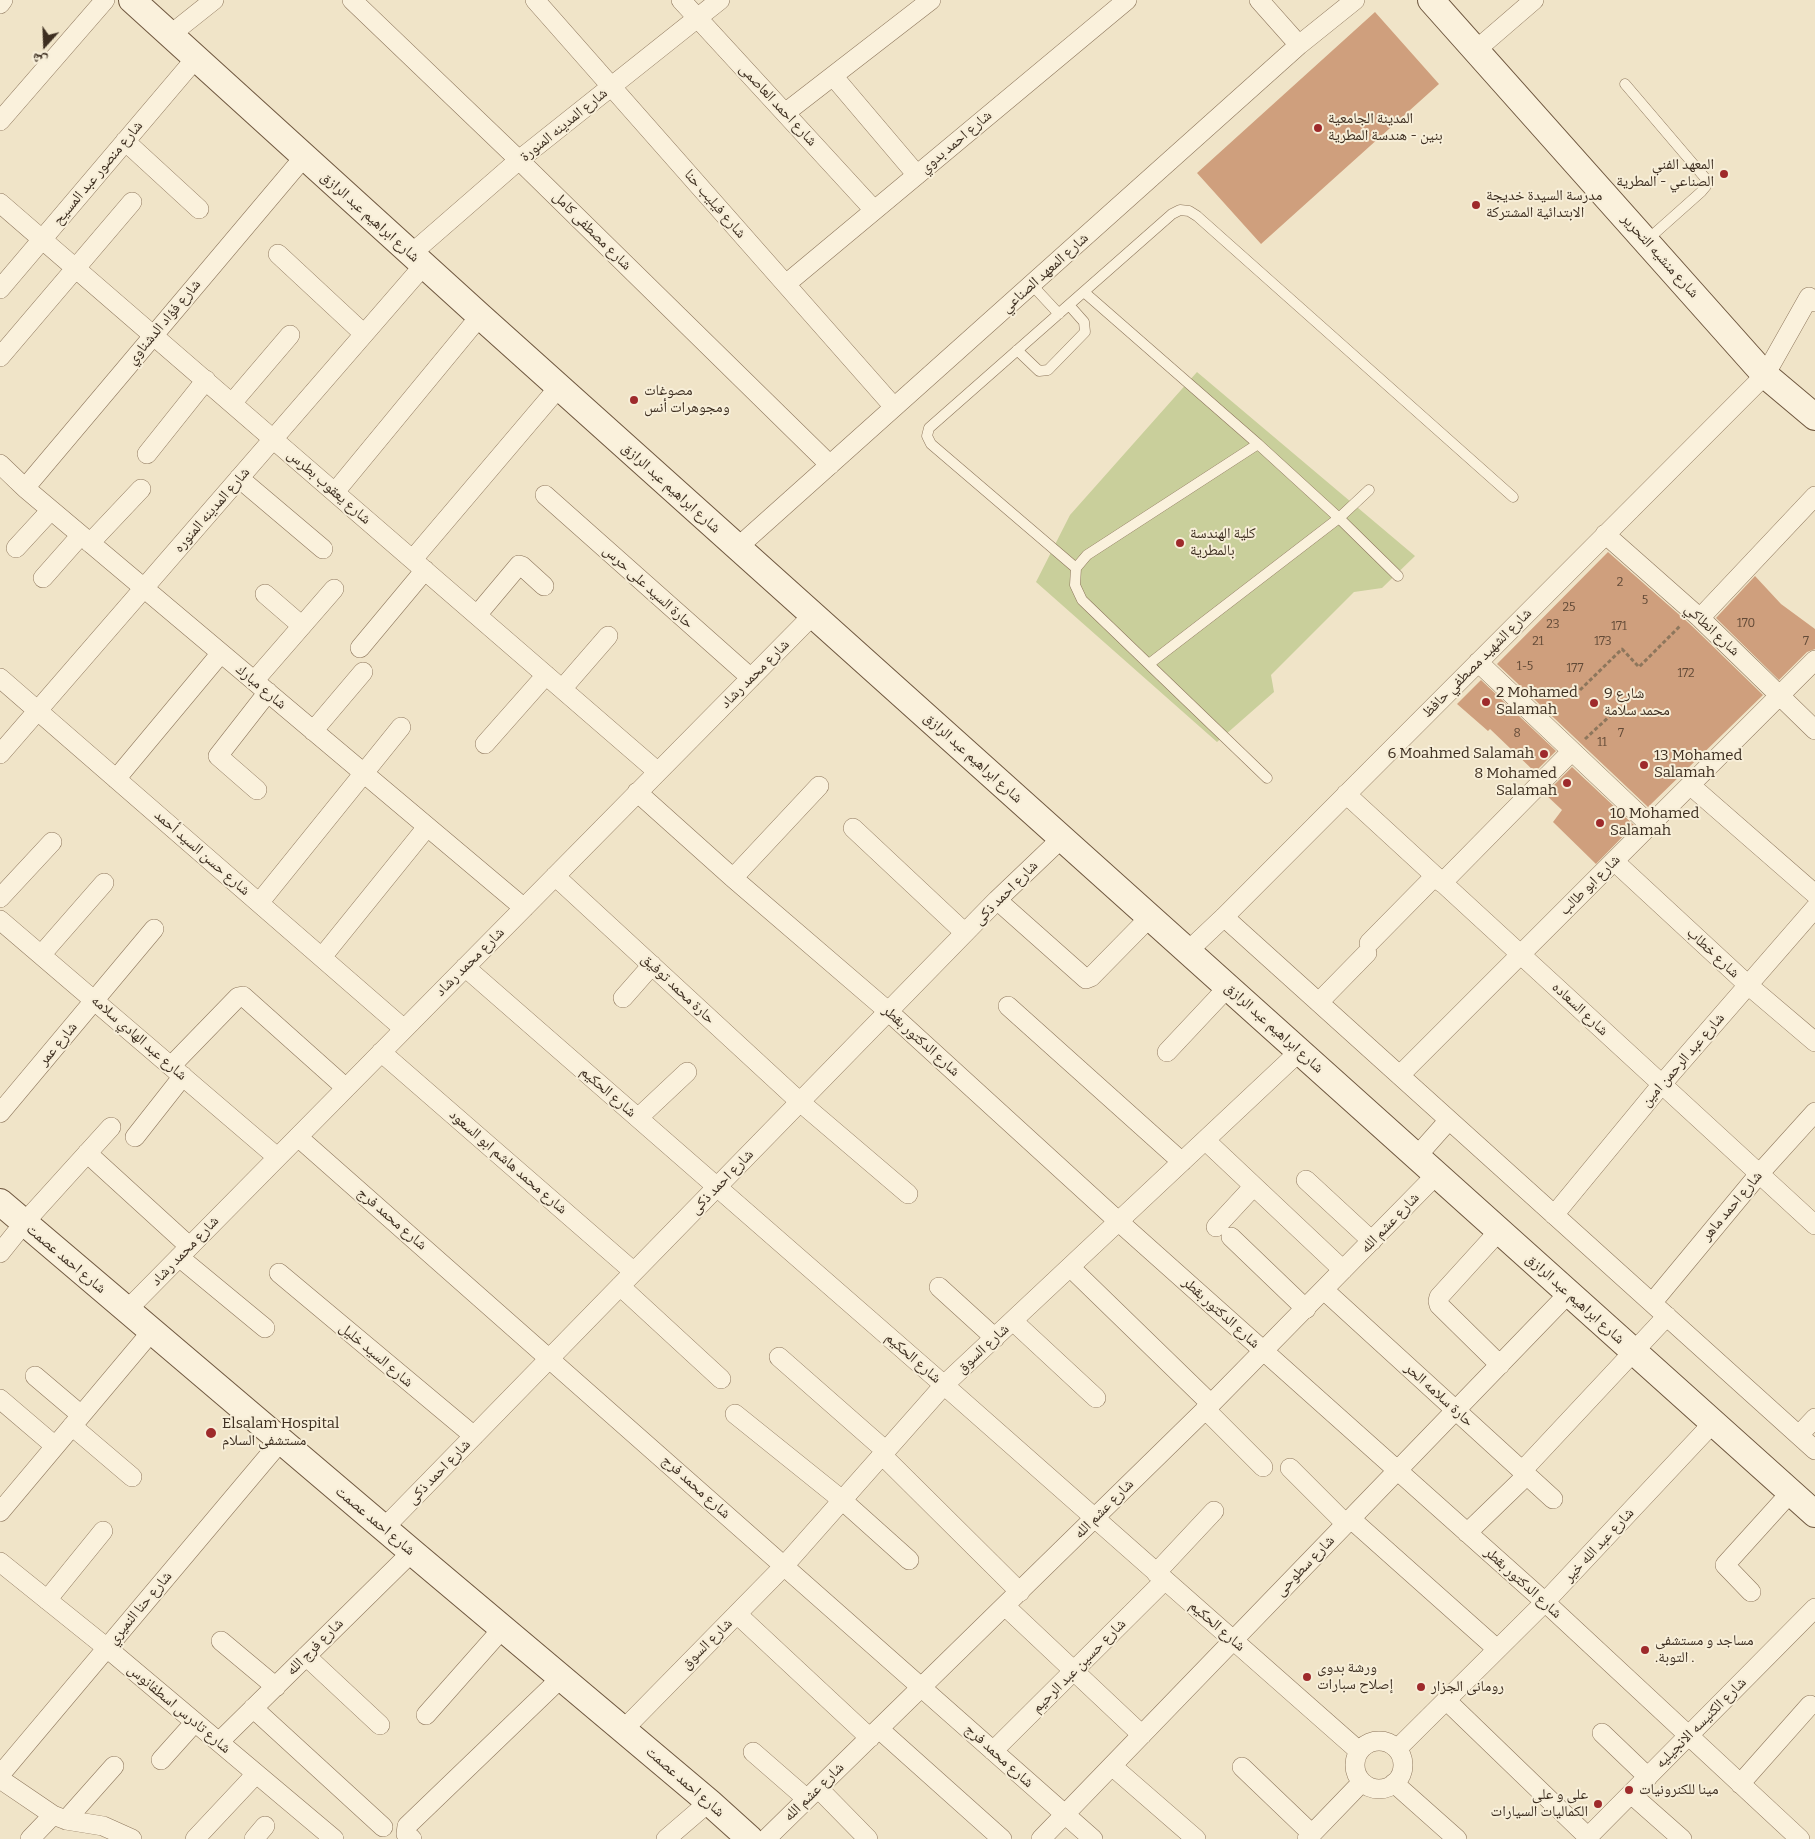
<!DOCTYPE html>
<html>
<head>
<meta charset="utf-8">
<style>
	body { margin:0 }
	#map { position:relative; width:1815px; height:1839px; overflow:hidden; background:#f0e4c8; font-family:Bitter,"Noto Naskh Arabic",serif }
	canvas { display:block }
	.north { position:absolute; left:20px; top:20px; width:50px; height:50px; -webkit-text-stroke:4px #f7eed8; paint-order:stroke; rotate:200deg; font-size:14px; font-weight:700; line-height:20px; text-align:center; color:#3d2e20 }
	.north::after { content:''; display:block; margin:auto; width:18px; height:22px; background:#3d2e20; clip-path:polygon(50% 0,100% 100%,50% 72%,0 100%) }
</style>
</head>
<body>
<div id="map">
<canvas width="1815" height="1839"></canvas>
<div class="north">ش</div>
</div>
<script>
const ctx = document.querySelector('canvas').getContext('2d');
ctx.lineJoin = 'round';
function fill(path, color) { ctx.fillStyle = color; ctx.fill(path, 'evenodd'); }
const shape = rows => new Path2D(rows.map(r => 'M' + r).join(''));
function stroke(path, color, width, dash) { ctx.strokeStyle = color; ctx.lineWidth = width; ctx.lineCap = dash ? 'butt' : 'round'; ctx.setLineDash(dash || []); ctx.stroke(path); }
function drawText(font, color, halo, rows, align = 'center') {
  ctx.font = font + ' Bitter,"Noto Naskh Arabic",serif'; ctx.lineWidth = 4; ctx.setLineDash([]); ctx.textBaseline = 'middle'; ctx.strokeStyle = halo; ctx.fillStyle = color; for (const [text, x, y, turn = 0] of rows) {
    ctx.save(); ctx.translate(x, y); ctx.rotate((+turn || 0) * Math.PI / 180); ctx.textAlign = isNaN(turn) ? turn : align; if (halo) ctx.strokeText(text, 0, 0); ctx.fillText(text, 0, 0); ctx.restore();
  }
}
fill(shape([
	[1197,372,1415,556,1382,588,1354,592,1271,675,1274,692,1217,742,1036,582,1070,515]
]), '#c9cf9b');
fill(shape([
	[1375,12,1439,84,1261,244,1197,173],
	[1608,552,1692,626,1763,695,1648,807,1497,664],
	[1755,576,1781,604,1815,629,1815,649,1807,652,1779,680,1716,618],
	[1481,680,1556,751,1535,772,1490,729,1488,731,1457,704],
	[1572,767,1634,825,1596,864,1553,822,1562,810,1545,794]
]), '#cf9f7d');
const lane = shape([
	[1625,84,1706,179,1706,186,1701,192,1646,241],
	[1032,285,1059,314],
	[1084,292,1258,444,1339,518,1398,576],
	[1017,350,1039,371,1048,370,1085,332,1084,322,1069,305],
	[1258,444,1087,555,1076,568,1075,585,1082,600,1267,778],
	[1076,568,931,444,927,436,929,428,1172,214,1180,210,1189,211,1197,216,1513,497],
	[1149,664,1339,518,1369,490]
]);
const street = shape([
	[352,0,519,160,830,465],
	[535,0,894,407],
	[681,0,874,210],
	[1259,0,1299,45],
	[0,4,3,0],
	[170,35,214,0],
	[1476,50,1534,0],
	[833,76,917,175],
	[785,113,931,0],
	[0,121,105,0],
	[125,141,199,209],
	[0,203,658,772],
	[278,254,364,334],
	[411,254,519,160,720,0],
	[786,284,1127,0],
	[0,289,196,58],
	[0,357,132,202],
	[232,403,290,335],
	[147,454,206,380],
	[0,464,25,488,524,908],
	[239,478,323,549],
	[25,488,304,157],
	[335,492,480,316],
	[545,495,751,678],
	[1605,534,1700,618,1815,730],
	[90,543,141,489],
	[738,547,1299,45,1355,0],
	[16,548,51,510],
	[413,559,559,387],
	[43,578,81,535],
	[265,594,302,626],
	[477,615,519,565,522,566,544,586],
	[1700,618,1815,496],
	[360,648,425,570],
	[1478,662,1650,825],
	[0,678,404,1029],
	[254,681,334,589],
	[562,689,608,636],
	[313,731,363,672],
	[485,744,546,675],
	[0,754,424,265],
	[116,779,221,653],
	[1690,785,1815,894],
	[257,790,218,756,268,692],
	[637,792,733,878,889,1012,1118,1221,1545,1602,1800,1839],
	[1346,794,1815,1225],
	[853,828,965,933],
	[1614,861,1748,985,1815,1042],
	[555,876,800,1102,908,1194],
	[733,878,819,786],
	[1442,883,1572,751],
	[0,898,52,842],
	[997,900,1086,979,1091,977,1150,917],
	[259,903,401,727],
	[1224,917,1815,1450],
	[0,920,277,1157],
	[1369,943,1435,876],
	[1188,951,1224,917,1765,375,1809,297,1815,302],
	[41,955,104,883],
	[322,957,427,827],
	[465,967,944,1385,1359,1751],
	[623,998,652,965],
	[1319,1002,1367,953],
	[1008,1006,1182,1162],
	[381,1052,634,1272],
	[1167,1052,1228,987],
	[171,1066,238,997,243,996,346,1088],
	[1400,1075,1815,660],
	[0,1113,154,929],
	[638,1118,687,1072],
	[135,1137,183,1076],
	[298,1137,1093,1839],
	[1205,1140,1343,1270],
	[87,1153,189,1246],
	[1417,1156,1449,1120],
	[1306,1180,1372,1241],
	[1554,1215,1662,1084,1815,908],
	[1216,1227,1253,1187],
	[1499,1231,1439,1297,1438,1301,1439,1305,1500,1365],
	[1231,1237,1306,1309],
	[0,1253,24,1223,111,1127],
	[179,1257,265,1328],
	[1070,1267,1211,1404],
	[279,1273,474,1436],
	[620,1286,721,1379],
	[939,1287,995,1338],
	[1324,1290,1553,1499],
	[1652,1303,1759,1174,1815,1112],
	[127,1310,813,615],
	[1013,1321,1096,1398],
	[779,1357,886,1451],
	[35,1376,81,1415],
	[0,1399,55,1446],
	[1205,1409,1263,1467],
	[735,1414,842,1500,909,1560],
	[72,1426,132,1477],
	[1799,1435,1815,1418],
	[882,1455,1020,1592],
	[1290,1468,1346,1524],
	[1522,1471,1667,1316],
	[0,1512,152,1331],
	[1351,1519,1497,1649],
	[384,1528,997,900,1062,838],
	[1467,1533,1527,1475],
	[0,1562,107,1648,334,1839],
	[1156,1573,1214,1511],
	[1751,1592,1725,1565,1791,1492],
	[47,1600,103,1531],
	[1005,1606,1142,1735],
	[737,1614,870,1738],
	[221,1641,276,1687],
	[306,1656,380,1725],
	[1446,1700,1588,1837],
	[253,1708,383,1827],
	[426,1715,503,1628],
	[879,1729,1002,1839],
	[623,1730,784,1566,944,1385,1300,1051],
	[1602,1733,1648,1777],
	'1355 1765a24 24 0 1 1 48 0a24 24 0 1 1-48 0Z',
	[219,1742,412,1552],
	[1397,1749,1545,1602,1713,1423],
	[993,1751,1165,1580],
	[753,1752,807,1799],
	[161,1760,195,1722],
	[1112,1766,1196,1839],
	[1242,1767,1312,1834],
	[0,1775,281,1441],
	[0,1779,53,1815,66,1820,103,1826,132,1839],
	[1394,1783,1457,1839],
	[1740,1784,1810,1705],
	[818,1788,868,1839],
	[1631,1794,1682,1839],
	[66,1820,114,1766],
	[30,1839,53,1815],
	[195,1839,256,1774],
	[254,1839,265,1826],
	[412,1839,406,1834,407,1826,562,1677],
	[666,1839,709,1802],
	[766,1839,1211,1404,1437,1174],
	[1041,1839,1569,1293],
	[1307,1839,1362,1782],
	[1586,1839,1815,1608]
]);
const secondary = shape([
	[132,0,480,316,1815,1514],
	[1431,0,1765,375,1815,417],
	[0,1202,412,1552,709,1802,750,1839]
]);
stroke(lane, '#8d765c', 11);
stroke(street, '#8d765c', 20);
stroke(secondary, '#6f573f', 28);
stroke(shape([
	[1580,690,1622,649,1639,667,1681,625],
	[1585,739,1612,714]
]), '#8d765c', 3, [4, 2.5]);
stroke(lane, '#faf1dc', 10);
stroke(street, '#faf1dc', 19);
stroke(secondary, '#faf1dc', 26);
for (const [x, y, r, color] of [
	[1318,128,5,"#9e2a2b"],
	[1724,174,5,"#9e2a2b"],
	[1476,205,5,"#9e2a2b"],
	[634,400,5,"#9e2a2b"],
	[1180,543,5,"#9e2a2b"],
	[1486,702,5,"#9e2a2b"],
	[1594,703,5,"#9e2a2b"],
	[1544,754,5,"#9e2a2b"],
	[1644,765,5,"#9e2a2b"],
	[1567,783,5,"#9e2a2b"],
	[1600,823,5,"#9e2a2b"],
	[211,1433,6,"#9e2a2b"],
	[1645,1650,5,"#9e2a2b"],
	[1307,1677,5,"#9e2a2b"],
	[1421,1687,5,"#9e2a2b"],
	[1629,1790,5,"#9e2a2b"],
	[1598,1804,5,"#9e2a2b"]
]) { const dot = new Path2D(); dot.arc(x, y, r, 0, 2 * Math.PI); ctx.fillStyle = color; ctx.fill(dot); stroke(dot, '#f7eed8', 2); }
drawText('12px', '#624a37', null, [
	["2",1620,583],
	["5",1645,601],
	["25",1569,608],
	["170",1746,624],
	["23",1553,625],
	["171",1619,627],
	["21",1538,642],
	["173",1603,642],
	["7",1806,642],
	["1-5",1525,667],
	["177",1575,669],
	["172",1686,674],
	["8",1517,734],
	["7",1621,734],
	["11",1602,743]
]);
drawText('15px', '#3d2e20', '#f7eed8', [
	["شارع احمد العاصمى",778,105,47],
	["شارع المدينه المنورة",564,125,-39],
	["شارع احمد بدوي",956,142,-40],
	["شارع منصور عبد المسيح",98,173,-50],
	["شارع فيليب حنا",715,204,49],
	["شارع ابراهيم عبد الرازق",370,217,42],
	["شارع مصطفى كامل",592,231,45],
	["شارع منشيه التحرير",1660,256,48],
	["شارع المعهد الصناعي",1045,273,-42],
	["شارع فؤاد الدشناوي",164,322,-50],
	["شارع يعقوب بطرس",329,487,41],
	["شارع ابراهيم عبد الرازق",671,488,42],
	["شارع المدينه المنوره",212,510,-49],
	["حارة السيد على حرس",648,587,42],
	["شارع انطاكي",1712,630,43],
	["شارع الشهيد مصطفي حافظ",1477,663,-45],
	["شارع محمد رشاد",755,674,-45],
	["شارع مبارك",261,687,40],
	["شارع ابراهيم عبد الرازق",973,758,42],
	["شارع حسن السيد أحمد",202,853,41],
	["شارع ابو طالب",1590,885,-45],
	["شارع احمد ذكى",1006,893,-45],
	["شارع خطاب",1713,953,43],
	["شارع محمد رشاد",470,962,-45],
	["حارة محمد توفيق",678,989,43],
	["شارع السعاده",1580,1009,43],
	["شارع ابراهيم عبد الرازق",1274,1028,42],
	["شارع عبد الهادي سلامه",139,1038,41],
	["شارع الدكتور بقطر",921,1041,42],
	["شارع عمر",58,1044,-50],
	["شارع عبد الرحمن امين",1683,1060,-49],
	["شارع الحكيم",608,1092,41],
	["شارع محمد هاشم ابو السعود",508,1162,41],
	["شارع احمد ذكى",722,1182,-46],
	["شارع احمد ماهر",1732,1206,-50],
	["شارع محمد فرج",392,1219,41],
	["شارع عشم الله",1390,1223,-46],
	["شارع محمد رشاد",185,1251,-46],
	["شارع احمد عصمت",66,1259,40],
	["شارع ابراهيم عبد الرازق",1575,1299,42],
	["شارع الدكتور بقطر",1221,1313,42],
	["شارع السوق",983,1349,-43],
	["شارع السيد خليل",376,1355,40],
	["شارع الحكيم",913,1358,41],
	["حارة سلامه الحر",1439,1395,42],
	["شارع احمد ذكى",439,1472,-46],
	["شارع محمد فرج",696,1487,42],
	["شارع عشم الله",1104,1509,-45],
	["شارع احمد عصمت",375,1521,40],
	["شارع عبد الله خير",1599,1545,-47],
	["شارع سطوحى",1305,1566,-46],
	["شارع الدكتور بقطر",1523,1583,42],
	["شارع حنا النميري",140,1608,-50],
	["شارع الحكيم",1217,1626,41],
	["شارع السوق",707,1644,-45],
	["شارع فرج الله",315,1647,-45],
	["شارع حسين عبد الرحيم",1079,1666,-45],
	["شارع تادرس اسطفانوس",179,1709,40],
	["شارع الكنيسه الانجيليه",1701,1723,-45],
	["شارع محمد فرج",999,1756,42],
	["شارع احمد عصمت",685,1782,41],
	["شارع عشم الله",814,1792,-44]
]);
drawText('15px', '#3d2e20', '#f7eed8', [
	["المدينة الجامعية",1328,119],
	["بنين - هندسة المطرية",1328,136],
	["المعهد الفني",1714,165,"right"],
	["الصناعي - المطرية",1714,182,"right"],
	["مدرسة السيدة خديجة",1486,196],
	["الابتدائية المشتركة",1486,213],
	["مصوغات",644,391],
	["ومجوهرات أنس",644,408],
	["كلية الهندسة",1190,534],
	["بالمطرية",1190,551],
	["2 Mohamed",1496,693],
	["Salamah",1496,710],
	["9 شارع",1604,694],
	["محمد سلامة",1604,711],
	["6 Moahmed Salamah",1534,754,"right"],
	["13 Mohamed",1654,756],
	["Salamah",1654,773],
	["8 Mohamed",1557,774,"right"],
	["Salamah",1557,791,"right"],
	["10 Mohamed",1610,814],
	["Salamah",1610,831],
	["Elsalam Hospital",222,1424],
	["مستشفى السلام",222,1441],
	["مساجد و مستشفى",1655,1641],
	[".التوبة .",1655,1658],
	["ورشة بدوى",1317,1668],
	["إصلاح سبارات",1317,1685],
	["رومانى الجزار",1431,1687],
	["مينا للكنرونيات",1639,1790],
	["على و على",1588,1795,"right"],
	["الكماليات السيارات",1588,1812,"right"]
], 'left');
</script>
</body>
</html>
